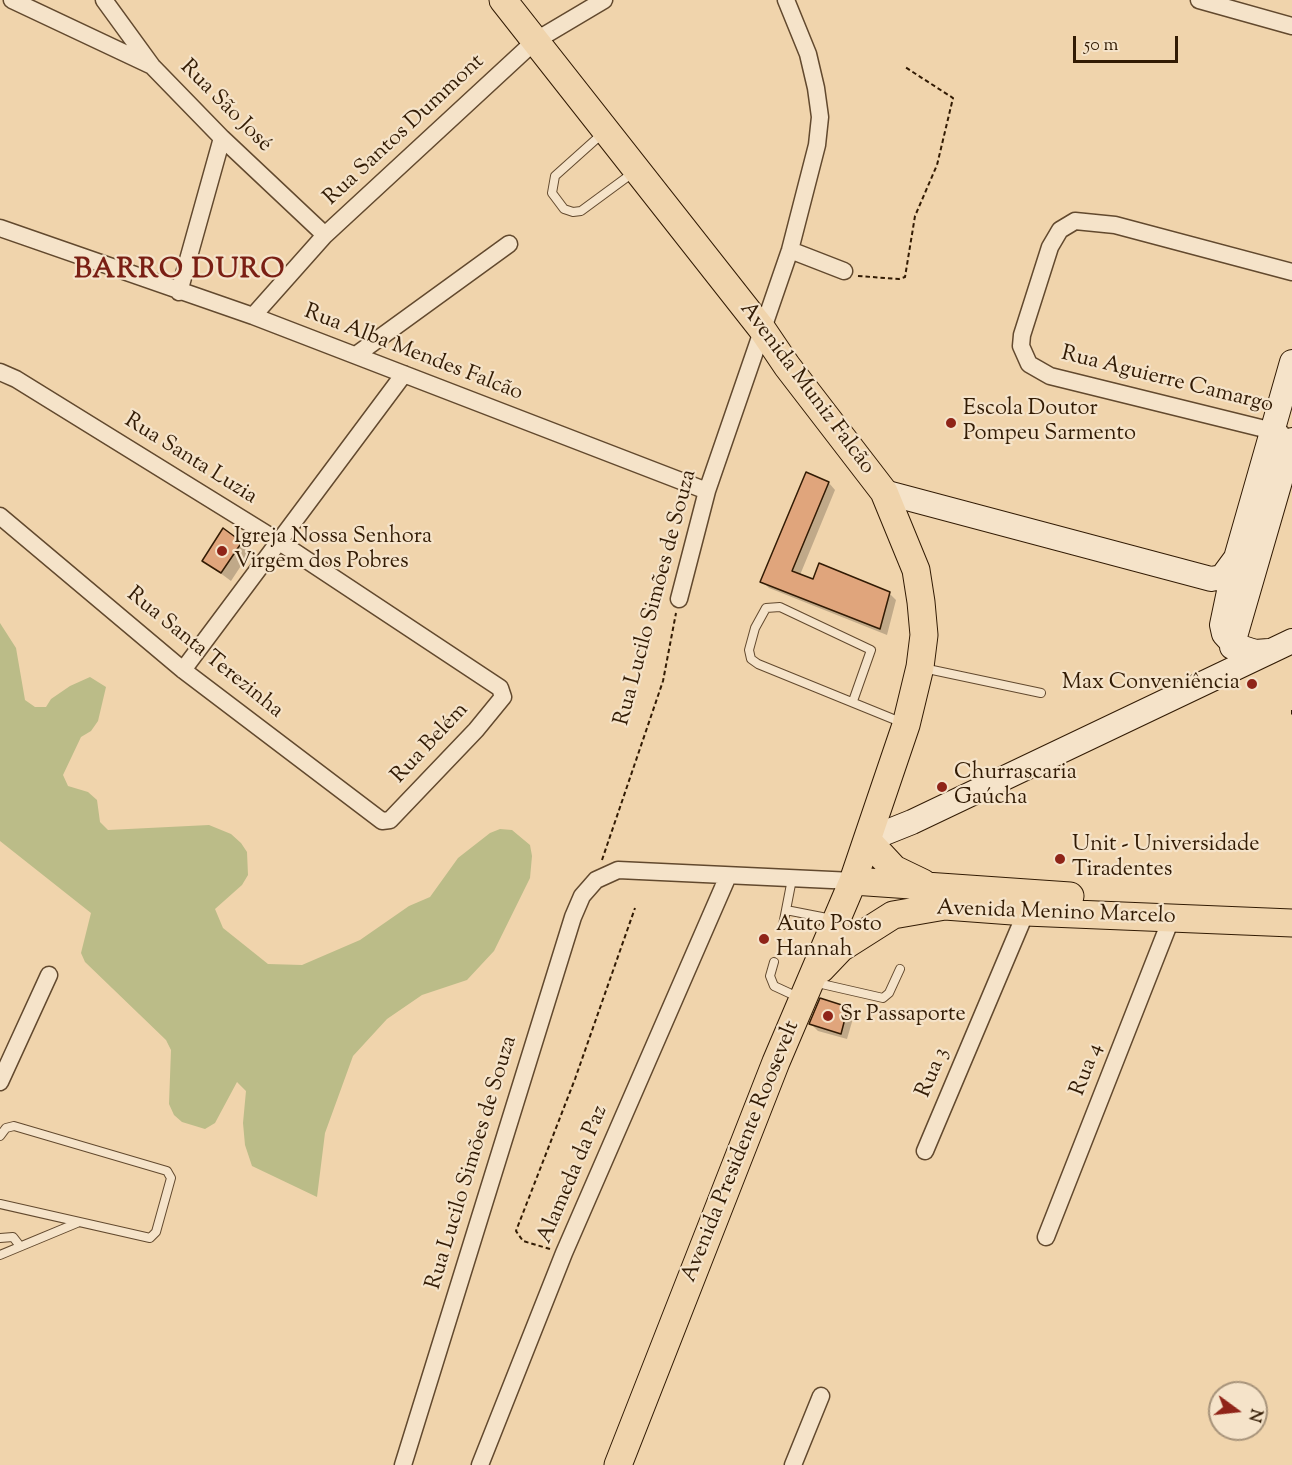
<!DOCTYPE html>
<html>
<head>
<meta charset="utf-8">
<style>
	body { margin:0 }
	#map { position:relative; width:1292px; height:1465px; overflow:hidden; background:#f0d4ac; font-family:"Sorts Mill Goudy",serif }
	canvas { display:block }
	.north { position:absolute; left:1208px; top:1381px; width:60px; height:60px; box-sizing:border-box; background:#f5e3c9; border:2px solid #a7937a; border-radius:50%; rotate:105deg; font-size:16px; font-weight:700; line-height:24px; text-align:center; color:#321b04 }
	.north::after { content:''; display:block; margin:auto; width:21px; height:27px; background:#8f2418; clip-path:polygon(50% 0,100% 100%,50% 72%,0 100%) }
	.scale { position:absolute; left:1073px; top:36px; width:105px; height:27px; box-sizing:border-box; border:3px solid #321b04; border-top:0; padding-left:8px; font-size:18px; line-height:21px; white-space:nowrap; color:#321b04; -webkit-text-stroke:4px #f5e3c9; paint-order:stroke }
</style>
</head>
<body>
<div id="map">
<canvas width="1292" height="1465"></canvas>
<div class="north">N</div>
<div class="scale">50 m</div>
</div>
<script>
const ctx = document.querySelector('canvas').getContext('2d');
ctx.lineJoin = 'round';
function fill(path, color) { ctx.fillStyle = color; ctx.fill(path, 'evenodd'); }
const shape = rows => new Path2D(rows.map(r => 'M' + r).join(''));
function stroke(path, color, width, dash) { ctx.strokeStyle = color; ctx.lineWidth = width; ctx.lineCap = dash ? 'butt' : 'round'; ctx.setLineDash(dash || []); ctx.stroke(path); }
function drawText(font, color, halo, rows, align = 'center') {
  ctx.font = font + ' "Sorts Mill Goudy",serif'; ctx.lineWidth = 4.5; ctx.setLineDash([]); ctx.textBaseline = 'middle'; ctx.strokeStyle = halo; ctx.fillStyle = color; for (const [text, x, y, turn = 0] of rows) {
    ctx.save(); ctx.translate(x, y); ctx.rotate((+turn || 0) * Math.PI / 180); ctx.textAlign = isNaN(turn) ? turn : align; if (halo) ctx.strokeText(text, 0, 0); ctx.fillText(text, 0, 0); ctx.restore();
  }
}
fill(shape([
	[0,623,16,648,25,700,35,707,46,707,51,699,70,686,90,677,106,687,98,721,91,731,81,737,63,775,68,786,88,792,97,800,100,822,108,830,209,825,231,834,241,843,247,852,248,875,242,885,215,909,223,928,268,964,302,965,360,940,409,906,430,897,458,858,490,833,500,829,512,830,530,845,532,856,530,878,494,951,467,980,422,995,387,1019,353,1056,325,1133,317,1197,252,1166,245,1145,243,1123,246,1091,237,1082,215,1123,205,1129,182,1122,174,1115,169,1104,171,1050,166,1040,85,962,81,953,91,913,0,841]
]), '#bbbc88');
fill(shape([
	[829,483,835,490,800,575,813,581,889,593,896,600,887,635,769,588,762,581],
	[241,543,250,552,231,581,204,561],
	[847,1009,854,1015,847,1039,818,1031,811,1024]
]), '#0003');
const building = shape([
	[806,472,829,482,792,571,813,579,819,563,890,592,880,629,760,582,806,472],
	[223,528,242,542,221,573,202,561,223,528],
	[820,998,848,1007,841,1034,809,1024,820,998]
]);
fill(building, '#e0a57c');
stroke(building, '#321b04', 1.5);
const lane = shape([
	[603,133,555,176,552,193,564,209,573,212,581,211,634,172],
	[923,668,1041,693],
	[853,701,871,650,780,607,766,608,755,628,749,650,751,659,758,664,903,723],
	[786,910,792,879],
	[783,925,786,910,832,919],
	[774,962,770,976,774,986,800,998],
	[813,982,883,998,889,993,900,969],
	[0,1136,6,1128,14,1126,167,1171,171,1178,156,1232,150,1238,0,1204],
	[0,1238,13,1237,20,1246],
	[0,1255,77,1223]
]);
const street = shape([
	[12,0,150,65],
	[104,0,152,66,222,138,325,235],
	[1199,0,1292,26],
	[0,228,253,316,707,491],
	[790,250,844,271],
	[179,292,222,138],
	[253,316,325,235,535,41,604,0],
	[356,355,509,244],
	[0,372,16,379,278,541,500,688,503,697,476,730,390,820,382,821,183,670,0,516],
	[1281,433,1050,376,1029,364,1021,346,1022,335,1050,247,1060,230,1075,221,1115,225,1292,272],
	[679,599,707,491,790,250,817,145,820,117,816,88,808,54,786,0],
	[183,670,404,374],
	[0,1082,49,975],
	[925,1151,1026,912],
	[1046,1237,1171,919],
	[403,1465,573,917,582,896,596,880,618,870,853,881],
	[480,1465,564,1253,728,876],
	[793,1465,821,1396]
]);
const secondary = shape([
	[884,492,1211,579,1222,577,1236,558],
	[1232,647,1292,440],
	[1269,651,1255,652,1234,645,1224,634,1222,625,1236,558,1292,362],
	[867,840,912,822,1292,641]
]);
const primary = shape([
	[503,0,762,329,787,366,884,492,916,570,921,602,924,635,920,667,906,725,853,881,776,1062,618,1465],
	[867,840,894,869,923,883],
	[853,881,1070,896],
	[821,969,841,948,893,915,945,906,1026,912,1292,923]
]);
stroke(lane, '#62492e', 10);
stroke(street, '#62492e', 19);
stroke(secondary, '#321b04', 26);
stroke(primary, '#321b04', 29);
stroke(shape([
	[858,276,899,279,905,277,915,216,937,165,953,98,905,67],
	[1292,710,1292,715],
	[602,860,663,681,676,613],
	[550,1249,523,1241,516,1231,575,1079,635,908]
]), '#321b04', 2, [4.5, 3]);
stroke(lane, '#f5e3c9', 8);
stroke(street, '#f5e3c9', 16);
stroke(secondary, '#f5e3c9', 24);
stroke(primary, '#f0d4ac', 27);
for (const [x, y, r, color] of [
	[951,423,6,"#8f2418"],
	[222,551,6,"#8f2418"],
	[1252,684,6,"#8f2418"],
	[942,787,6,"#8f2418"],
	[1060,859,6,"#8f2418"],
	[764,939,6,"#8f2418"],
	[828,1016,6,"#8f2418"]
]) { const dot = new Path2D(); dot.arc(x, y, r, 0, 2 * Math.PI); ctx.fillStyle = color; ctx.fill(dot); stroke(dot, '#f5e3c9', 2); }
drawText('22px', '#321b04', '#f5e3c9', [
	["Rua São José",225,107,45],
	["Rua Santos Dummont",405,131,-43],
	["Rua Alba Mendes Falcão",413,354,21],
	["Rua Aguierre Camargo",1167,381,14],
	["Avenida Muniz Falcão",806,389,53],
	["Rua Santa Luzia",190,460,32],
	["Rua Lucilo Simões de Souza",657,598,-75],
	["Rua Santa Terezinha",204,654,39],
	["Rua Belém",431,744,-47],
	["Avenida Menino Marcelo",1056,914,2],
	["Rua 4",1088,1070,-69],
	["Rua 3",934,1073,-67],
	["Avenida Presidente Roosevelt",742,1152,-68],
	["Rua Lucilo Simões de Souza",473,1163,-73],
	["Alameda da Paz",574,1175,-67]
]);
drawText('22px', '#321b04', '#f5e3c9', [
	["Escola Doutor",963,410],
	["Pompeu Sarmento",963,435],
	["Igreja Nossa Senhora",234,538],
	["Virgem dos Pobres",234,563],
	["Max Conveniência",1240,684,"right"],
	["Churrascaria",954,774],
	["Gaúcha",954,799],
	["Unit - Universidade",1072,846],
	["Tiradentes",1072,871],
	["Auto Posto",776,926],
	["Hannah",776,951],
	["Sr Passaporte",840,1016]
], 'left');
ctx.letterSpacing = '1.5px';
drawText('bold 28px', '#7a1f14', '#f5e3c9', [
	["BARRO DURO",180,272]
]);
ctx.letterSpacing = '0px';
</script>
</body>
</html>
